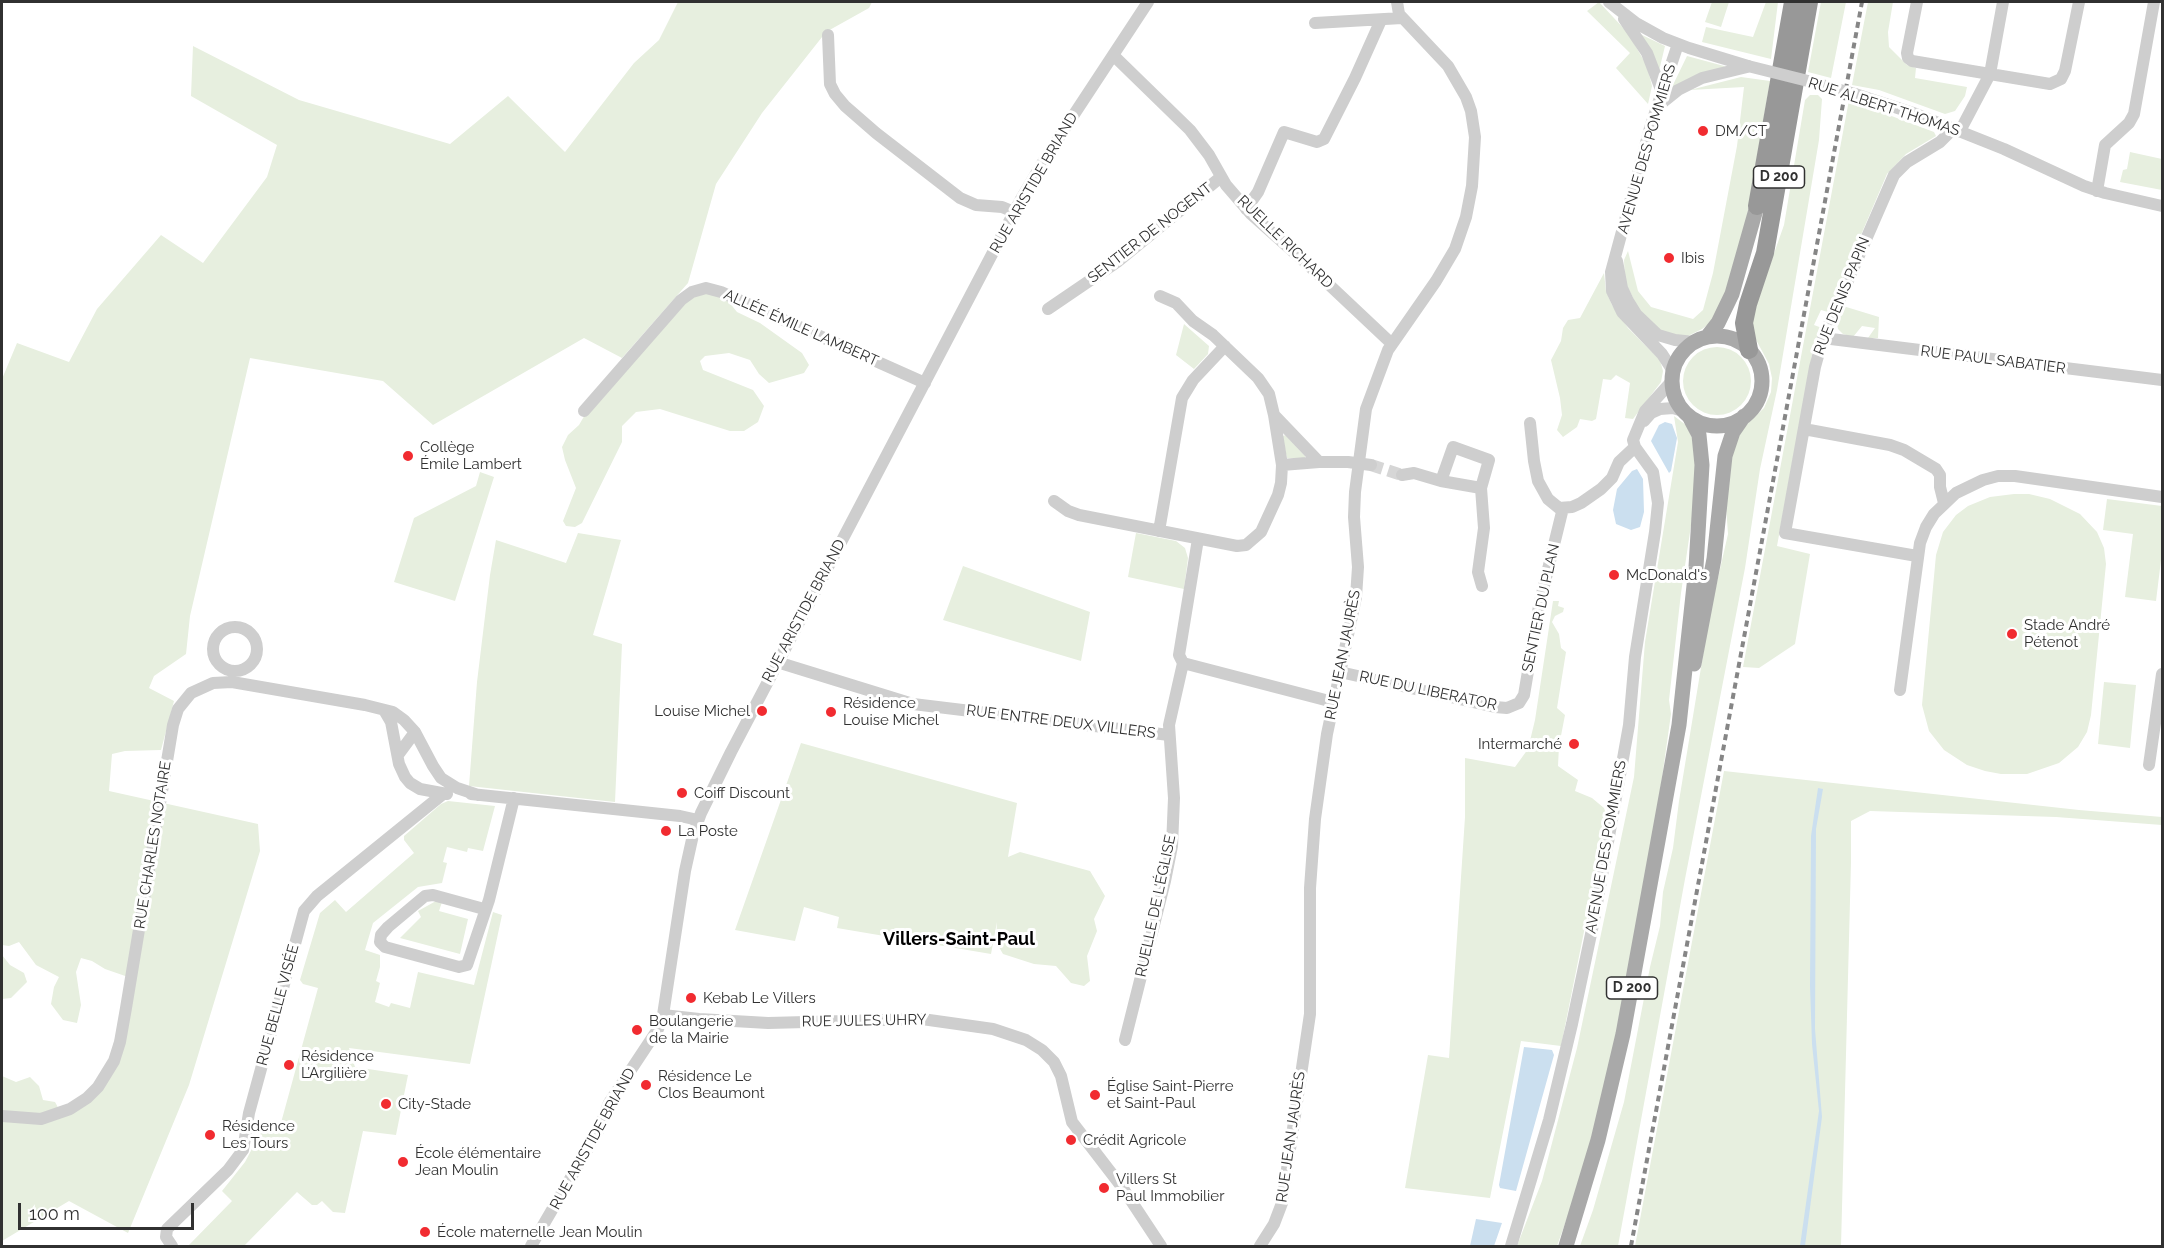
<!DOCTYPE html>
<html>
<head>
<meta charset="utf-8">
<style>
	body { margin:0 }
	#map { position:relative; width:2164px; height:1248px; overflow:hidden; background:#fff; font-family:Raleway,sans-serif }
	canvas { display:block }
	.frame { position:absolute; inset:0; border:3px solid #313131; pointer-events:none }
	.scale { position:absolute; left:18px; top:1203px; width:176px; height:27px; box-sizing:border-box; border:3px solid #313131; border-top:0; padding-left:8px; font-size:18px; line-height:21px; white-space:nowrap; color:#313131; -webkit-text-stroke:4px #fff; paint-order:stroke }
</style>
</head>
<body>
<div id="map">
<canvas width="2164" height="1248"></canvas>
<div class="frame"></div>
<div class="scale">100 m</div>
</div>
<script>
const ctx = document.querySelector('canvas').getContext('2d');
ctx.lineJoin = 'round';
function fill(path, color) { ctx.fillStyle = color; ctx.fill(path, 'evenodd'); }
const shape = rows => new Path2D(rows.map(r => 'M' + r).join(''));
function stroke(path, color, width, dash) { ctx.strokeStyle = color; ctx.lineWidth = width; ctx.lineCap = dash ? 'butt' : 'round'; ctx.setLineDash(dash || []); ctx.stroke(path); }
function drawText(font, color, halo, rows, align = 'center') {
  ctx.font = font + ' Raleway,sans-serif'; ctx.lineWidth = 6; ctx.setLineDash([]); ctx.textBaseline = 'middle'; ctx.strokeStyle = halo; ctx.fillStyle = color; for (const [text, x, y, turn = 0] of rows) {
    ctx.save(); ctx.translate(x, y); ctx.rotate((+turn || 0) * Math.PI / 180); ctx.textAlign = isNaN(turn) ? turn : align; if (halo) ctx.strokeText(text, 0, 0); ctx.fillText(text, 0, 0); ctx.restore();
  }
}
fill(shape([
	[678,2,872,2,869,8,826,32,762,113,716,184,688,283,622,358,584,338,433,425,383,381,250,358,190,616,186,654,154,676,149,688,174,701,161,750,125,751,112,754,109,791,258,824,260,851,189,1085,128,1233,69,1201,2,1241,2,1076,16,1082,30,1077,39,1086,43,1100,55,1102,61,1113,104,1080,131,978,105,969,92,961,81,958,76,972,81,1005,77,1023,63,1020,51,1004,54,987,59,977,36,965,19,942,9,946,2,945,2,379,17,343,69,362,97,309,161,235,203,263,267,177,277,145,191,96,193,46,299,100,450,144,508,96,565,152,634,63,659,40],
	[1599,2,1628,33,1647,66,1652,86,1648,104,1616,68,1630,53,1587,11],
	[1712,2,1729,2,1721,27,1705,22],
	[1766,2,1778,2,1771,59,1702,42,1706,27,1753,37],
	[1821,2,1846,2,1831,78,1808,72],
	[1868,2,1893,2,1888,32,1889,47,1907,65,1916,68,1915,78,1967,87,1965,96,1955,111,1945,114,1879,90,1852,85],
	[1640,34,1665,46,1659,71],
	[1687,56,1724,66,1725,67,1672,87],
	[1741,77,1770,81,1739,263,1714,320,1702,329,1688,336,1675,337,1659,330,1641,315,1625,281,1624,260,1628,251,1638,291,1651,307,1693,319,1703,310,1713,273,1737,146,1744,87,1690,90],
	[1810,95,1818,95,1822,99,1819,140,1777,390,1760,469,1745,568,1685,879,1618,1246,1580,1246,1593,1210,1624,1102,1650,967,1660,926,1663,892,1673,848,1679,801,1710,613,1728,534,1726,506,1728,465,1738,433,1764,408,1771,392,1772,378,1769,364,1754,336,1752,327,1753,313,1784,225,1805,100],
	[1849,100,1934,132,1936,136,1906,154,1887,174,1828,312,1821,310,1814,325,1822,328,1812,355,1777,546,1810,554,1795,644,1759,668,1743,667],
	[2130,152,2162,159,2162,190,2120,182,2123,170,2127,169],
	[1604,273,1606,291,1612,305,1628,328,1660,360,1663,371,1661,382,1633,419,1625,418,1630,383,1616,375,1611,380,1603,379,1596,419,1592,421,1580,419,1577,427,1563,437,1557,430,1562,415,1560,398,1551,360,1561,341,1563,328,1568,320,1580,318],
	[721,292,737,312,760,323,802,353,809,365,804,373,769,383,759,374,750,360,729,353,705,356,700,361,703,370,753,390,764,406,758,422,744,431,730,431,660,409,636,412,622,426,622,442,582,523,575,527,566,526,563,521,576,488,565,460,562,447,568,435,579,425,593,401,686,296],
	[1843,306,1879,317,1878,338,1868,338,1875,328,1862,326,1853,337,1843,334,1838,329,1836,319],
	[1184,324,1209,346,1208,354,1194,369,1176,355],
	'1683 381a34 34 0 1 1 68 0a34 34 0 1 1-68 0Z',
	[1674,416,1686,425,1695,444,1695,498,1681,593,1669,700,1671,714,1657,813,1611,1064,1581,1179,1557,1246,1517,1246,1542,1181,1577,1048,1634,777,1645,642,1678,442],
	[1285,435,1305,456,1305,459,1287,458,1282,437],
	[480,472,494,477,455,601,394,582,414,518,476,486],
	[2014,494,2029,494,2050,499,2080,514,2097,532,2104,548,2106,564,2091,715,2087,732,2078,747,2059,763,2027,774,2001,774,1985,771,1967,765,1944,750,1929,731,1922,705,1936,555,1943,532,1956,515,1968,506,1990,497],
	[2107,499,2162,506,2162,552,2156,601,2125,597,2133,534,2103,530],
	[578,533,621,540,593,635,622,644,615,802,469,786,477,682,490,575,496,540,566,563],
	[1136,533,1176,541,1185,548,1188,558,1184,589,1128,577],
	[963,566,1090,612,1081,661,943,620],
	[1553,601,1559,601,1558,606,1564,608,1563,612,1555,616,1552,622,1559,634,1561,648,1566,652,1557,708,1565,715,1559,746,1558,766,1578,780,1575,791,1592,798,1604,808,1607,817,1561,1046,1521,1041,1490,1198,1405,1188,1428,1055,1449,1058,1465,817,1465,758,1515,767,1528,749,1535,720],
	[2104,682,2136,685,2130,748,2098,744],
	[801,743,1017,803,1008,857,1020,852,1090,871,1105,896,1094,919,1097,931,1087,956,1090,981,1084,986,1071,983,1056,966,1034,964,1003,954,996,942,997,922,991,954,837,928,839,917,804,907,795,941,735,930],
	[1724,771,2079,810,2162,817,2162,825,2056,817,1870,811,1851,821,1851,862,1841,1246,1635,1246],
	[448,801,495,806,483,851,468,848,467,852,447,847,443,862,447,863,442,883,418,887,373,923,365,950,380,955,380,967,376,981,380,983,375,1002,389,1007,391,1003,410,1008,418,972,474,985,493,912,502,915,470,1064,349,1048,355,1067,408,1075,396,1135,363,1131,345,1213,333,1212,322,1201,317,1205,312,1205,297,1192,244,1246,188,1246,232,1201,222,1191,245,1162,264,1126,279,1130,318,988,303,984,300,980,320,913,335,900,346,912,414,853,404,840,404,836,441,804],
	[436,901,442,902,439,911,468,919,460,954,400,938,421,917,418,911],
	[2,955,10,965,24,973,27,982,11,998,2,999]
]), '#e7efdf');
fill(shape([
	[1665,422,1672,424,1677,438,1671,471,1669,473,1651,441,1659,425],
	[1637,469,1643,479,1644,512,1640,527,1631,530,1616,524,1613,510,1617,489,1632,471],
	[1818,788,1823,789,1816,829,1815,1029,1822,1117,1805,1246,1800,1246,1819,1111,1812,1044,1810,986,1811,836],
	[1524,1047,1552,1050,1554,1055,1516,1191,1500,1188,1499,1185],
	[1476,1219,1502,1223,1494,1246,1470,1246]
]), '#cbdfef');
stroke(shape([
	[1371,465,1402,475]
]), '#d6d6d6', 12, [12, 6]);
stroke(shape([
	[1609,2,1636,23,1663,38,1689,48,1748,66],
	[1917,2,1907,53,1908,58,1912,61,2050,84,2061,79,2065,71,2079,2],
	[1624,19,1647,53,1662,92],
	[1315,23,1402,18],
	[828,35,830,84,835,94,845,106,876,133,960,198,976,205,1002,207,1014,212],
	[1113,55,1190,130,1209,155,1226,185,1251,214,1306,263,1392,344],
	[1808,81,1829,87],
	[1855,94,1916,114,2004,149,2084,186,2105,193,2162,206],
	[1658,106,1678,90,1702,78,1747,67],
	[1960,131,1990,74,2003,2],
	[2097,191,2105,145,2129,123,2134,114,2154,2],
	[1246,209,1258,192,1284,132,1317,142,1324,139,1355,78,1381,20],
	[1617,261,1622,288,1628,301,1636,314,1658,335,1675,340,1694,342],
	[1160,296,1176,303,1193,321,1213,335,1258,378,1269,394,1274,415,1319,462,1348,462,1371,465],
	[1048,309,1117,262,1221,177],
	[1823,338,2162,380],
	[1673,371,1662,354,1622,312,1612,291,1611,272,1650,128,1678,44],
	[584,411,681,300,692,292,706,288,721,292,925,383],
	[1644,421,1651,413,1660,409,1673,408,1683,411],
	[1530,423,1534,461,1538,481,1548,499,1559,508,1572,507,1581,503,1601,489,1612,478,1619,462,1635,447],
	[1804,429,1890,445,1904,450,1936,469,1940,475,1940,487,1944,503],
	[1282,465,1319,462],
	[1402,475,1414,473,1441,481],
	[1481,488,1441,481,1453,447,1489,460,1481,488,1484,528,1478,572,1482,586],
	[1054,501,1068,511,1079,515,1237,546,1246,545,1261,532,1278,495,1281,483,1282,465,1274,415],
	[1159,531,1182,398,1193,380,1225,346],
	[1917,556,1785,533,1815,367,1823,338,1894,175,1907,162,1940,142,1954,128],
	'213 649a22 22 0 1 1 44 0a22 22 0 1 1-44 0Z',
	[777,662,913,704,1169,735],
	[1183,663,1333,702],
	[1340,672,1495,707,1507,708,1519,703,1524,695,1539,606,1563,508],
	[1900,690,1920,543,1926,527,1934,514,1956,493,1983,480,1998,476,2015,476,2162,497],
	[384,710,391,722,399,764,405,777,410,783,420,789,447,794],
	[398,755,415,732],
	[2149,765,2162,674],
	[471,794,680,816,698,820],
	[484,909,433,895,425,896,388,927,381,935,380,942,385,947,459,967,467,965,489,900,514,798],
	[663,1015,699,1019,768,1023,922,1019,993,1029,1026,1040,1042,1050,1054,1062,1061,1076,1072,1122,1122,1187,1161,1246],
	[1125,1040,1165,881,1172,846,1174,798,1169,725,1183,663,1179,655,1198,539],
	[2,1116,41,1119,70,1109,87,1098,98,1087,114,1061,120,1042,126,1008,173,725,178,709,191,693,213,683,232,682,365,705,393,712,404,720,415,732,433,766,441,778,457,788,478,795],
	[172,1246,166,1237,167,1229,228,1170,243,1150,249,1113,304,911,317,896,443,794],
	[531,1246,598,1131,609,1103,658,1029,663,1015,685,871,693,835,701,813,731,752,1021,199,1046,157,1148,2],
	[1260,1246,1274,1224,1282,1203,1310,1014,1310,888,1315,819,1327,734,1356,597,1358,567,1354,517,1355,492,1366,409,1388,350,1436,281,1455,249,1466,217,1472,186,1475,137,1471,111,1466,97,1448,66,1399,14,1397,2],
	[1511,1246,1549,1120,1572,1024,1594,920,1629,725,1635,657,1655,532,1658,503,1653,472,1635,447,1633,440,1645,411,1672,381]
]), '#cecece', 12);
stroke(shape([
	'1672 381a45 45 0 1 1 90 0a45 45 0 1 1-90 0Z',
	[1707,337,1718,323,1732,294,1757,206],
	[1694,664,1714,559,1725,456,1733,432,1744,416],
	[1566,1246,1598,1140,1623,1034,1679,725,1696,567,1702,465,1699,435,1689,416]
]), '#a9a9a9', 15);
stroke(shape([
	[1757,206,1793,2],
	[1749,350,1744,323,1748,304,1765,253,1809,2]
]), '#989898', 18);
stroke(shape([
	[1631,1246,1862,2]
]), '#868686', 4, [6, 4.5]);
stroke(shape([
	[1748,66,1808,81],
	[1829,87,1855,94]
]), '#cecece', 12);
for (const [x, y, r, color] of [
	[1703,131,6,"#f12b30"],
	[1669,258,6,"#f12b30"],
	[408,456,6,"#f12b30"],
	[1614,575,6,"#f12b30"],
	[2012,634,6,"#f12b30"],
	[762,711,6,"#f12b30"],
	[831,712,6,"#f12b30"],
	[1574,744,6,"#f12b30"],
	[682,793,6,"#f12b30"],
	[666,831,6,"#f12b30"],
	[691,998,6,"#f12b30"],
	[637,1030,6,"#f12b30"],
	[289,1065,6,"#f12b30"],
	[646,1085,6,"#f12b30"],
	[1095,1095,6,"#f12b30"],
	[386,1104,6,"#f12b30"],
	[210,1135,6,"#f12b30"],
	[1071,1140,6,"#f12b30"],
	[403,1162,6,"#f12b30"],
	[1104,1188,6,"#f12b30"],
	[425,1232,6,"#f12b30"]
]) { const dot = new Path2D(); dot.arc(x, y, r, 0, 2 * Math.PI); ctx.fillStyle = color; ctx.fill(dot); stroke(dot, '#fff', 2); }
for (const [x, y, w] of [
	[1779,177,51],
	[1632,988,51]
]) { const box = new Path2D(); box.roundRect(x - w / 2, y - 11, w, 22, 4.5); ctx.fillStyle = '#fff'; ctx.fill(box); stroke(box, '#313131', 1.5); }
drawText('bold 14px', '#313131', null, [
	["D 200",1779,177],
	["D 200",1632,988]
]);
drawText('15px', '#313131', '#fff', [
	["RUE ALBERT THOMAS",1884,107,18],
	["AVENUE DES POMMIERS",1647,149,-74],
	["RUE ARISTIDE BRIAND",1034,183,-60],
	["SENTIER DE NOGENT",1150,233,-38],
	["RUELLE RICHARD",1285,242,44],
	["RUE DENIS PAPIN",1842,296,-68],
	["ALLÉE ÉMILE LAMBERT",801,328,24],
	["RUE PAUL SABATIER",1993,360,7],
	["SENTIER DU PLAN",1541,608,-78],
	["RUE ARISTIDE BRIAND",804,611,-62],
	["RUE JEAN JAURÈS",1343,655,-79],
	["RUE DU LIBERATOR",1428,691,12],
	["RUE ENTRE DEUX VILLERS",1061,722,7],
	["RUE CHARLES NOTAIRE",153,845,-81],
	["AVENUE DES POMMIERS",1606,847,-80],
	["RUELLE DE L'ÉGLISE",1156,906,-78],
	["RUE BELLE VISÉE",278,1005,-75],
	["RUE JULES UHRY",864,1021,-1],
	["RUE JEAN JAURÈS",1291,1137,-82],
	["RUE ARISTIDE BRIAND",593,1139,-61]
]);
drawText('15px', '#313131', '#fff', [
	["DM/CT",1715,131],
	["Ibis",1681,258],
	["Collège",420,447],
	["Émile Lambert",420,464],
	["McDonald's",1626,575],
	["Stade André",2024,625],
	["Pétenot",2024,642],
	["Résidence",843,703],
	["Louise Michel",843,720],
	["Louise Michel",750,711,"right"],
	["Intermarché",1562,744,"right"],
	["Coiff Discount",694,793],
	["La Poste",678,831],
	["Kebab Le Villers",703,998],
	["Boulangerie",649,1021],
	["de la Mairie",649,1038],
	["Résidence",301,1056],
	["L’Argilière",301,1073],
	["Résidence Le",658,1076],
	["Clos Beaumont",658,1093],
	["Église Saint-Pierre",1107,1086],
	["et Saint-Paul",1107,1103],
	["City-Stade",398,1104],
	["Résidence",222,1126],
	["Les Tours",222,1143],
	["Crédit Agricole",1083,1140],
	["École élémentaire",415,1153],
	["Jean Moulin",415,1170],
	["Villers St",1116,1179],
	["Paul Immobilier",1116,1196],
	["École maternelle Jean Moulin",437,1232]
], 'left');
drawText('bold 18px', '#000', '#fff', [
	["Villers-Saint-Paul",959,940]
]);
</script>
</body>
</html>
